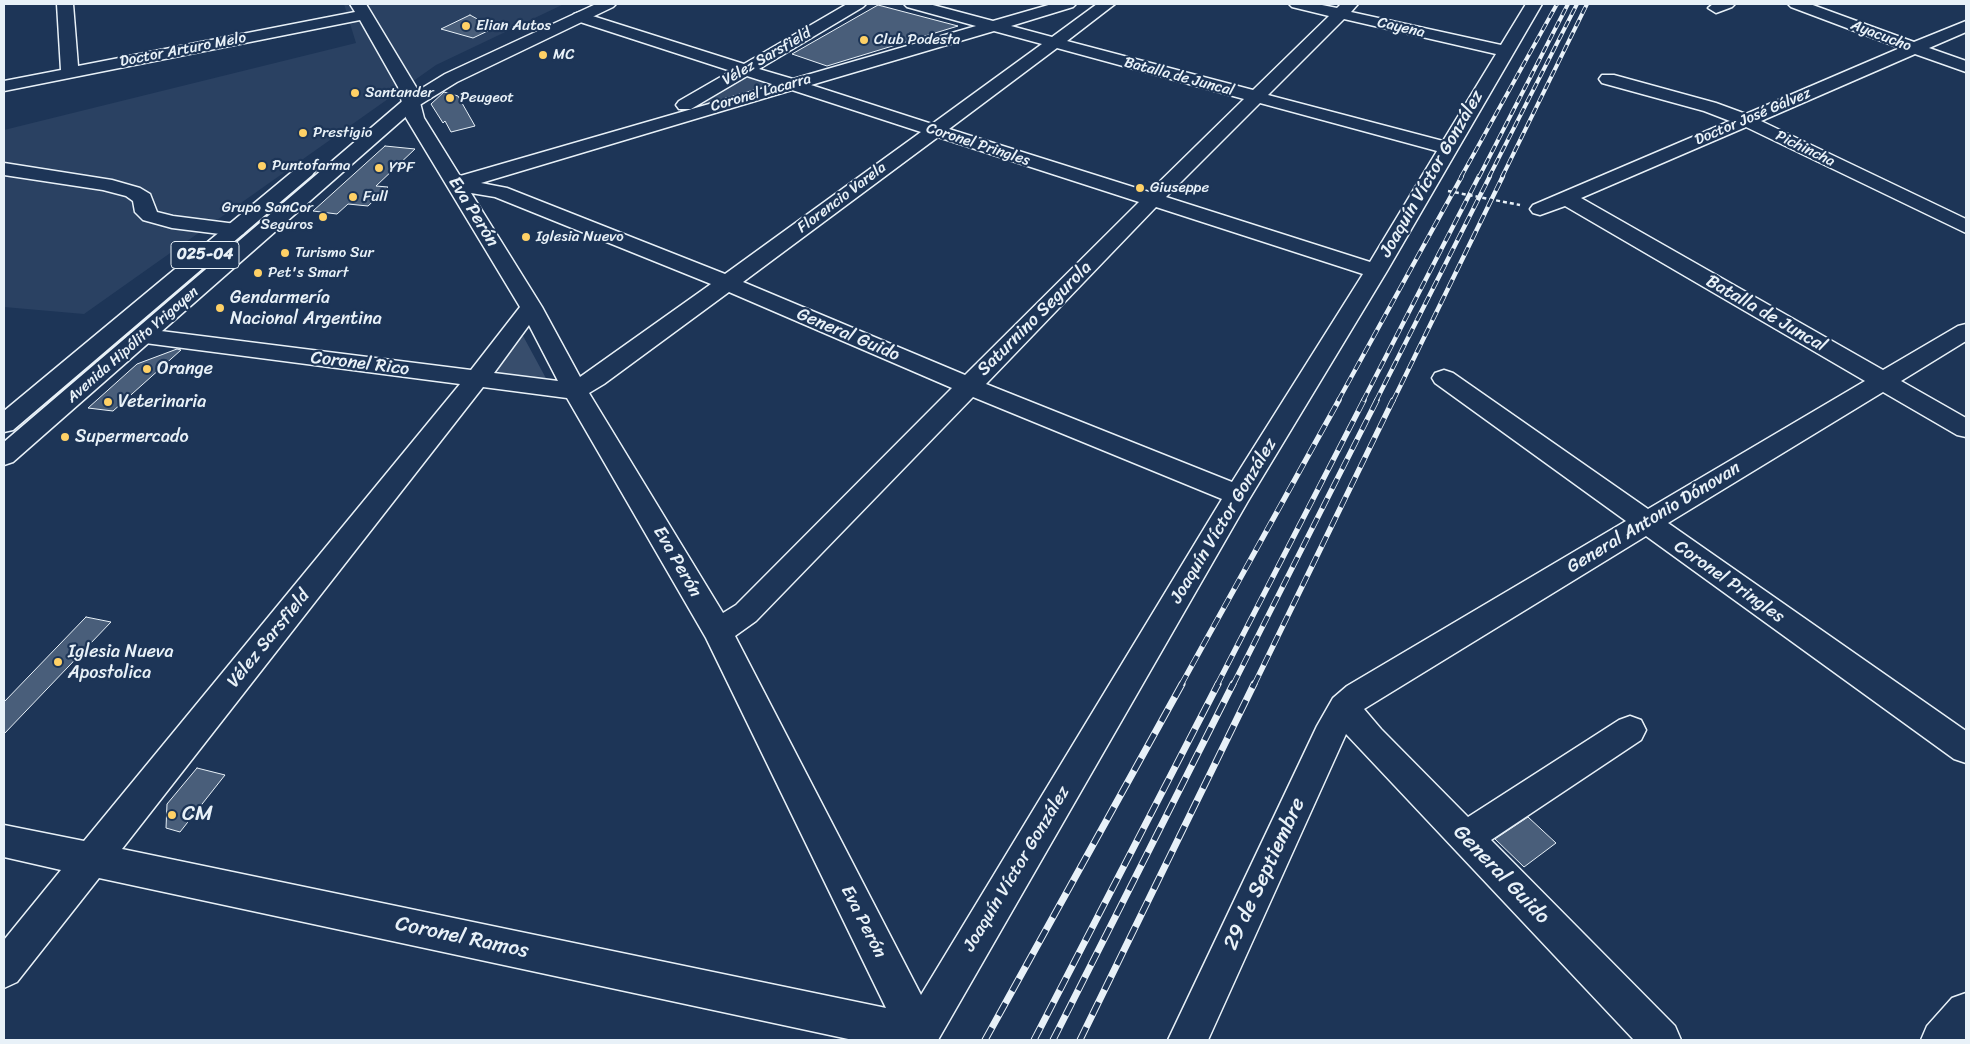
<!DOCTYPE html>
<html>
<head>
<meta charset="utf-8">
<style>
	body { margin:0 }
	#map { position:relative; width:1970px; height:1044px; overflow:hidden; background:#1d3557; font-family:Sriracha,sans-serif }
	canvas { display:block }
	.frame { position:absolute; inset:0; border:5px solid #e8f1f8; pointer-events:none }
</style>
</head>
<body>
<div id="map">
<canvas width="1970" height="1044"></canvas>
<div class="frame"></div>
</div>
<script>
const ctx = document.querySelector('canvas').getContext('2d');
ctx.lineJoin = 'round';
function fill(path, color) { ctx.fillStyle = color; ctx.fill(path, 'evenodd'); }
const shape = rows => new Path2D(rows.map(r => 'M' + r).join(''));
function stroke(path, color, width, dash) { ctx.strokeStyle = color; ctx.lineWidth = width; ctx.lineCap = dash ? 'butt' : 'round'; ctx.setLineDash(dash || []); ctx.stroke(path); }
function drawText(font, color, halo, rows, align = 'center') {
  ctx.font = font + ' Sriracha,sans-serif'; ctx.lineWidth = 4.5; ctx.setLineDash([]); ctx.textBaseline = 'middle'; ctx.strokeStyle = halo; ctx.fillStyle = color; for (const [text, x, y, turn = 0] of rows) {
    ctx.save(); ctx.translate(x, y); ctx.rotate((+turn || 0) * Math.PI / 180); ctx.textAlign = isNaN(turn) ? turn : align; if (halo) ctx.strokeText(text, 0, 0); ctx.fillText(text, 0, 0); ctx.restore();
  }
}
fill(shape([
	[344,4,564,4,436,65,84,314,4,307,4,130,356,43]
]), '#2a4162');
fill(shape([
	[737,77,746,77,766,84,766,88,699,108,692,107],
	[522,334,548,382,491,373]
]), '#374d6c');
const building = shape([
	[878,5,958,26,827,66,792,54,878,5],
	[470,15,494,28,473,38,441,29,470,15],
	[444,92,458,96,475,126,451,132,445,121,443,123,431,104,444,92],
	[385,146,415,149,376,186,388,187,368,206,348,204,337,214,313,211,385,146],
	[177,349,181,350,113,411,88,408,137,364,177,349],
	[86,617,111,622,4,734,4,702,86,617],
	[197,768,225,775,180,832,166,828,167,804,197,768],
	[1528,817,1556,843,1524,867,1495,839,1528,817]
]);
fill(building, '#495e7a');
stroke(building, '#e8f1f8', 1);
const minor = shape([
	[57,4,73,4,78,66,355,12,350,4,366,4,416,87,424,118,460,176,775,85,747,76,691,109,679,109,676,105,679,101,731,71,574,20,572,17,574,14,580,12,744,64,847,4,866,4,863,7,759,69,793,79,976,26,907,7,904,4,929,4,993,21,1052,4,1076,4,1073,7,1011,26,1052,37,1097,4,1115,4,1067,41,1253,90,1329,16,1292,7,1289,4,1317,4,1337,8,1341,4,1358,4,1351,12,1501,45,1526,4,1542,4,1387,271,1248,501,938,1040,853,1040,99,878,17,982,4,988,4,940,61,870,4,857,4,825,84,841,460,384,145,343,137,341,133,336,137,331,145,329,471,370,520,307,406,118,398,87,360,20,4,91,4,81,61,70,57,4],
	[1344,19,1496,54,1443,141,1268,95,1344,19],
	[994,31,1042,44,932,124,811,85,994,31],
	[1057,48,1244,99,1149,192,949,129,1057,48],
	[792,90,921,132,725,274,507,188,481,183,792,90],
	[1260,103,1437,151,1370,262,1166,197,1260,103],
	[938,137,1139,202,965,375,743,282,938,137],
	[471,193,495,197,711,284,580,377,542,307,471,193],
	[1156,207,1363,274,1232,482,986,384,1156,207],
	[729,292,952,388,736,605,723,613,589,393,604,384,729,292],
	[529,325,558,381,494,373,529,325],
	[483,387,567,398,706,638,886,1008,122,849,483,387],
	[973,397,1222,499,921,995,735,636,756,621,973,397],
	[1713,4,1735,4,1732,7,1716,13,1708,8,1713,4],
	[1788,4,1810,4,1914,42,1966,21,1966,32,1929,48,1966,61,1966,72,1915,54,1761,121,1966,219,1966,233,1746,127,1581,198,1883,370,1958,326,1966,324,1966,341,1901,381,1966,418,1966,437,1957,435,1883,392,1668,523,1966,731,1966,763,1954,759,1646,536,1364,709,1381,729,1468,817,1619,720,1630,716,1641,720,1646,730,1641,740,1491,840,1675,1026,1681,1040,1634,1040,1346,734,1208,1040,1168,1040,1317,726,1333,698,1347,686,1626,521,1435,383,1432,378,1435,373,1444,370,1453,373,1648,509,1865,381,1565,206,1540,215,1533,213,1530,209,1533,205,1730,121,1704,111,1602,83,1599,79,1602,75,1614,75,1716,103,1746,114,1900,48,1791,7,1788,4],
	[4,163,112,180,140,188,150,194,157,212,173,216,236,224,243,226,246,230,243,234,236,236,172,228,143,220,135,212,133,201,126,196,103,190,4,175,4,163],
	[1966,993,1966,1040,1921,1040,1927,1026,1952,998,1966,993]
]);
const major = shape([
	[596,4,616,4,613,7,457,82,418,106,13,462,4,465,4,442,406,98,445,74,596,4],
	[305,165,312,167,315,171,312,175,13,430,4,432,4,411,298,167,305,165]
]);
stroke(minor, '#e8f1f8', 3);
stroke(major, '#e8f1f8', 3);
stroke(shape([
	[1448,191,1520,205]
]), '#e8f1f8', 2.5, [4, 3]);
fill(minor, '#1d3557');
fill(major, '#1d3557');
const railFar3 = shape([
	[1461,177,1557,4],
	[1479,177,1568,4],
	[1489,177,1577,4],
	[1502,177,1587,4]
]);
const railFar2 = shape([
	[1338,401,1462,176],
	[1363,401,1479,176],
	[1376,401,1490,176],
	[1393,401,1503,176]
]);
const railFar1 = shape([
	[1181,685,1339,400],
	[1217,685,1364,400],
	[1233,685,1377,400],
	[1254,685,1393,400]
]);
const rail = shape([
	[985,1040,1182,684],
	[1034,1040,1218,684],
	[1053,1040,1233,684],
	[1080,1040,1254,684]
]);
stroke(railFar3, '#e8f1f8', 4);
stroke(railFar2, '#e8f1f8', 4.5);
stroke(railFar1, '#e8f1f8', 5.5);
stroke(rail, '#e8f1f8', 7);
stroke(railFar3, '#1d3557', 2.5, [7]);
stroke(railFar2, '#1d3557', 3, [9]);
stroke(railFar1, '#1d3557', 4, [11]);
stroke(rail, '#1d3557', 5, [14]);
for (const [x, y, r, color] of [
	[466,26,5,"#ffd166"],
	[864,40,5,"#ffd166"],
	[543,55,5,"#ffd166"],
	[355,93,5,"#ffd166"],
	[450,98,5,"#ffd166"],
	[303,133,5,"#ffd166"],
	[262,166,5,"#ffd166"],
	[379,168,5,"#ffd166"],
	[1140,188,5,"#ffd166"],
	[353,197,5,"#ffd166"],
	[323,217,5,"#ffd166"],
	[526,237,5,"#ffd166"],
	[285,253,5,"#ffd166"],
	[258,273,5,"#ffd166"],
	[220,308,5,"#ffd166"],
	[147,369,5,"#ffd166"],
	[108,402,5,"#ffd166"],
	[65,437,5,"#ffd166"],
	[58,662,5,"#ffd166"],
	[172,815,5,"#ffd166"]
]) { const dot = new Path2D(); dot.arc(x, y, r, 0, 2 * Math.PI); ctx.fillStyle = color; ctx.fill(dot); stroke(dot, '#1d3557', 2); }
drawText('15px', '#e8f1f8', '#1d3557', [
	["Elian Autos",476,26],
	["Club Podesta",874,40],
	["MC",553,55],
	["Santander",365,93],
	["Peugeot",460,98],
	["Prestigio",313,133],
	["Puntofarma",272,166],
	["YPF",389,168],
	["Giuseppe",1150,188],
	["Full",363,197],
	["Grupo SanCor",313,208,"right"],
	["Seguros",313,225,"right"],
	["Iglesia Nuevo",536,237],
	["Turismo Sur",295,253],
	["Pet's Smart",268,273]
], 'left');
drawText('15px', '#e8f1f8', '#1d3557', [
	["Cayena",1401,28,13],
	["Ayacucho",1881,36,21],
	["Doctor Arturo Melo",183,50,-11],
	["Vélez Sarsfield",767,57,-30],
	["Batalla de Juncal",1179,77,15],
	["Coronel Lacarra",761,93,-16],
	["Doctor José Gálvez",1753,117,-23],
	["Coronel Pringles",978,145,18],
	["Pichincha",1805,149,26],
	["Florencio Varela",842,198,-37],
	["Avenida Hipólito Yrigoyen",133,345,-41]
]);
for (const [x, y, w] of [
	[205,255,68]
]) { const box = new Path2D(); box.roundRect(x - w / 2, y - 13.5, w, 27, 4); ctx.fillStyle = '#1d3557'; ctx.fill(box); stroke(box, '#e8f1f8', 1); }
drawText('bold 16px', '#e8f1f8', null, [
	["025-04",205,255]
]);
drawText('18px', '#e8f1f8', '#1d3557', [
	["Joaquín Víctor González",1432,174,-60],
	["Eva Perón",473,212,58],
	["Batalla de Juncal",1766,314,30],
	["Saturnino Segurola",1035,319,-45],
	["General Guido",848,335,23],
	["Coronel Rico",360,364,7],
	["General Antonio Dónovan",1654,518,-31],
	["Joaquín Víctor González",1224,521,-59],
	["Eva Perón",677,562,60],
	["Coronel Pringles",1729,582,35],
	["Vélez Sarsfield",269,639,-51],
	["Joaquín Víctor González",1017,869,-59],
	["Eva Perón",863,922,63]
]);
drawText('18px', '#e8f1f8', '#1d3557', [
	["Gendarmería",230,298],
	["Nacional Argentina",230,319],
	["Orange",157,369],
	["Veterinaria",118,402],
	["Supermercado",75,437],
	["Iglesia Nueva",68,652],
	["Apostolica",68,673]
], 'left');
drawText('21px', '#e8f1f8', '#1d3557', [
	["CM",182,815]
], 'left');
drawText('21px', '#e8f1f8', '#1d3557', [
	["29 de Septiembre",1265,874,-65],
	["General Guido",1501,875,46],
	["Coronel Ramos",462,938,12]
]);
</script>
</body>
</html>
